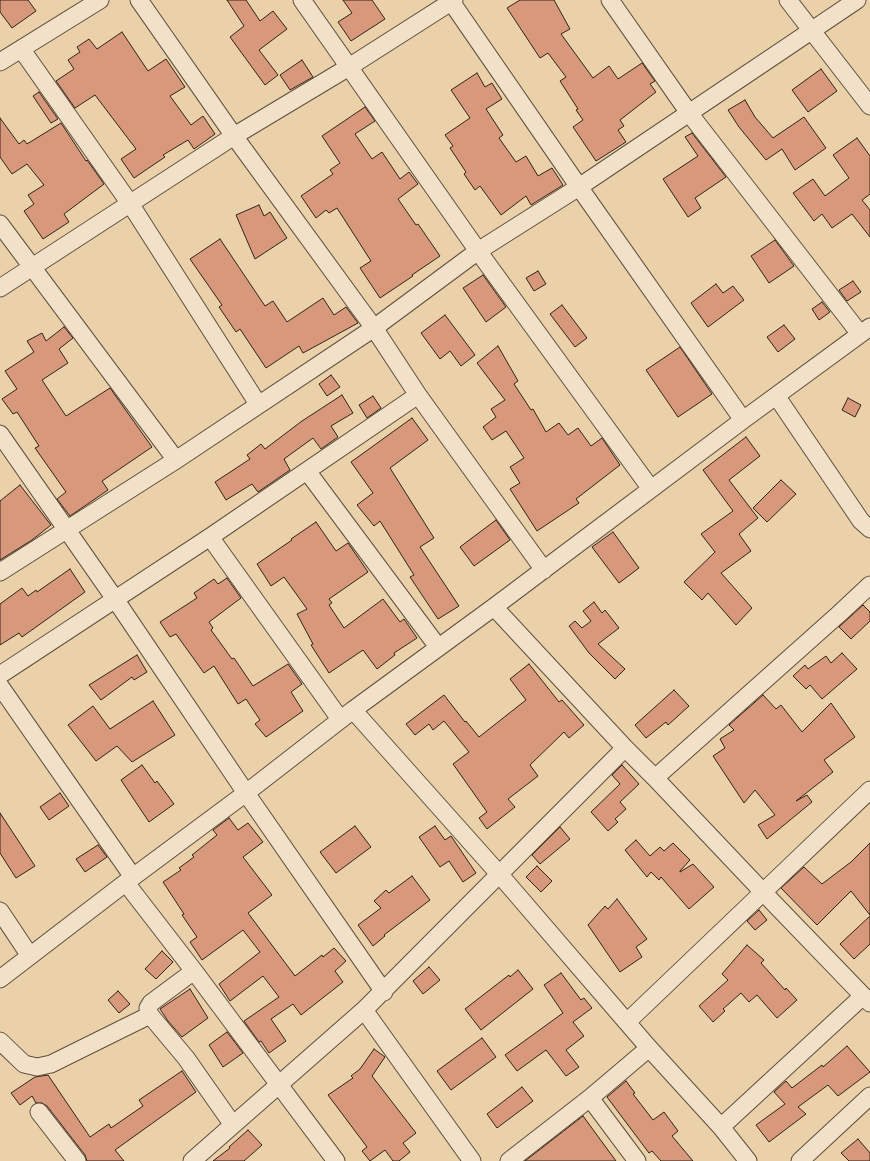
<!DOCTYPE html>
<html>
<head>
<meta charset="utf-8">
<style>
	body { margin:0 }
	canvas { display:block; background:#ead1aa }
</style>
</head>
<body>
<canvas width="870" height="1161"></canvas>
<script>
const ctx = document.querySelector('canvas').getContext('2d');
ctx.lineJoin = 'round';
function fill(path, color) { ctx.fillStyle = color; ctx.fill(path, 'evenodd'); }
const shape = rows => new Path2D(rows.map(r => 'M' + r).join(''));
function stroke(path, color, width, dash) { ctx.strokeStyle = color; ctx.lineWidth = width; ctx.lineCap = dash ? 'butt' : 'round'; ctx.setLineDash(dash || []); ctx.stroke(path); }
const building = shape([
	[0,0,28,0,36,11,12,28,0,12,0,0],
	[227,0,246,0,260,21,273,11,287,29,259,50,278,75,265,85,230,37,244,26,227,0],
	[343,0,372,0,385,19,351,41,338,22,352,13,343,0],
	[520,0,554,0,570,29,561,34,593,78,609,66,618,79,642,63,655,81,650,84,656,92,620,120,624,126,618,130,626,142,596,161,573,127,583,120,576,110,578,109,560,81,566,77,548,53,540,58,507,8,520,0],
	[122,32,148,71,166,59,185,87,170,96,191,125,203,116,215,134,194,149,188,140,163,155,165,157,134,178,121,159,136,149,95,95,75,108,56,81,74,69,68,60,80,52,77,47,89,39,97,49,122,32],
	[302,60,313,77,290,90,280,75,302,60],
	[821,69,837,91,808,112,792,90,821,69],
	[477,73,485,87,492,83,502,99,486,109,503,135,499,138,516,162,526,156,538,176,552,168,563,185,531,205,526,196,501,215,480,186,475,190,464,174,466,172,450,148,453,146,445,135,470,118,451,90,477,73],
	[39,92,58,119,51,123,33,96,39,92],
	[745,100,755,117,773,138,804,117,826,148,795,170,782,149,766,160,739,127,728,110,745,100],
	[365,107,375,121,355,134,372,159,382,152,400,179,409,172,418,184,398,199,416,225,418,224,440,256,412,275,413,276,380,298,360,268,371,261,337,208,329,213,326,210,316,218,301,196,333,174,330,170,340,163,322,136,365,107],
	[0,118,19,144,24,140,27,144,61,123,86,161,87,160,104,184,64,214,69,222,43,239,24,211,34,204,28,195,44,185,27,164,12,174,0,157,0,118],
	[692,133,726,177,695,198,701,208,688,217,663,179,698,156,685,137,692,133],
	[857,138,870,156,870,194,862,200,870,210,870,237,852,214,832,228,822,214,814,221,793,193,813,179,825,196,849,178,833,155,857,138],
	[259,205,264,216,270,212,287,238,255,259,236,215,259,205],
	[220,239,265,306,273,301,287,322,323,298,334,315,346,307,358,323,303,353,299,346,266,368,240,329,236,332,219,307,222,305,190,259,220,239],
	[775,240,794,266,769,283,751,256,775,240],
	[538,271,546,284,534,291,526,278,538,271],
	[483,275,506,307,486,322,463,288,483,275],
	[853,281,861,292,847,301,839,290,853,281],
	[716,284,723,293,733,286,744,300,708,327,691,303,716,284],
	[822,302,830,312,819,320,812,309,822,302],
	[562,305,587,338,575,347,550,314,562,305],
	[445,315,475,355,461,366,450,351,440,359,421,333,445,315],
	[784,325,795,339,778,352,767,337,784,325],
	[64,327,73,338,59,349,68,363,42,380,66,416,110,388,152,447,102,481,108,490,70,516,57,499,66,492,35,448,39,446,17,412,13,414,2,399,17,389,5,371,34,352,27,341,42,333,46,341,64,327],
	[498,346,518,381,514,384,531,410,533,409,546,432,559,423,568,435,578,428,591,446,602,438,620,465,576,499,579,503,537,531,510,489,520,483,510,467,524,458,506,431,492,440,483,427,496,417,491,409,505,400,477,363,498,346],
	[680,347,712,394,678,417,646,370,680,347],
	[331,375,340,387,327,396,319,384,331,375],
	[342,395,353,413,331,426,338,437,321,449,313,438,284,459,290,470,258,492,252,484,226,500,215,482,250,459,247,455,261,444,265,449,302,421,342,395],
	[373,396,381,408,367,418,359,405,373,396],
	[848,398,861,405,855,417,842,410,848,398],
	[412,418,428,440,390,468,434,538,420,547,459,606,438,619,410,577,414,575,380,521,374,526,357,505,373,493,351,462,412,418],
	[746,437,760,456,729,480,758,518,739,534,751,551,721,573,752,608,736,625,708,593,702,600,684,582,715,552,701,534,733,511,703,470,746,437],
	[781,480,796,494,767,522,753,508,781,480],
	[20,485,51,525,32,540,0,560,0,501,20,485],
	[496,520,510,540,474,566,460,547,496,520],
	[316,522,336,551,348,543,368,572,329,599,332,603,329,605,344,628,383,599,400,622,404,619,417,638,394,653,395,655,377,669,363,650,329,673,311,645,313,644,297,614,307,609,284,577,271,586,257,564,292,540,291,539,316,522],
	[613,532,639,568,619,583,592,547,613,532],
	[70,569,85,592,22,637,19,633,0,645,0,604,22,588,28,596,36,590,37,592,70,569],
	[227,578,241,598,209,622,213,628,211,630,232,659,234,658,253,686,288,664,302,684,291,692,303,711,266,737,255,724,260,720,246,699,238,704,214,666,204,673,176,634,170,637,160,622,197,598,194,593,214,579,218,584,227,578],
	[594,602,602,613,605,610,619,628,598,644,625,669,615,679,589,653,569,626,575,621,582,628,591,621,583,611,594,602],
	[863,605,870,612,870,621,851,639,839,627,863,605],
	[842,653,857,669,822,699,810,685,806,689,793,676,805,665,808,669,826,656,831,663,842,653],
	[137,655,147,672,134,680,132,677,101,700,89,685,137,655],
	[529,664,559,702,562,700,584,725,569,738,564,732,530,765,538,776,508,799,515,807,487,829,479,818,487,812,453,764,469,752,444,721,433,730,429,724,415,735,406,724,444,695,465,722,466,721,479,737,526,700,510,679,529,664],
	[674,690,689,706,668,725,666,722,646,738,635,725,674,690],
	[763,695,776,709,781,705,802,732,831,703,855,737,824,760,833,772,796,801,807,795,812,802,767,839,758,825,775,815,755,790,744,803,713,756,725,748,720,739,734,730,729,725,763,695],
	[153,701,175,735,132,762,117,746,96,761,68,725,93,706,110,729,153,701],
	[142,765,155,783,157,781,174,804,149,822,121,780,142,765],
	[622,765,639,784,620,802,626,809,615,819,618,822,608,831,591,812,620,784,612,775,622,765],
	[60,793,69,806,49,820,40,807,60,793],
	[0,813,35,866,16,878,0,853,0,813],
	[229,818,238,830,248,823,263,842,243,857,272,895,248,913,295,976,322,955,323,957,334,948,346,961,335,971,343,982,301,1015,293,1004,271,1019,286,1041,269,1053,261,1041,259,1042,244,1021,279,997,263,976,230,1001,219,984,260,952,243,930,202,960,190,942,197,937,182,915,184,914,163,882,181,870,179,868,194,857,192,855,217,835,213,830,229,818],
	[355,826,371,847,336,873,320,852,355,826],
	[435,826,445,840,451,836,476,873,463,882,449,861,440,867,419,837,435,826],
	[560,827,570,839,540,864,532,855,560,827],
	[636,840,650,856,660,847,664,851,673,843,690,860,680,871,680,872,693,864,714,887,689,909,661,877,659,880,651,872,647,877,625,850,636,840],
	[870,843,870,915,851,891,817,925,781,888,804,867,822,884,851,862,870,843],
	[98,845,107,857,85,872,76,859,98,845],
	[537,866,552,881,541,892,526,877,537,866],
	[412,876,430,900,384,935,385,936,373,946,358,925,381,908,374,901,386,890,389,893,412,876],
	[617,899,647,939,636,947,642,957,620,972,588,925,605,906,608,909,617,899],
	[759,910,767,920,755,930,747,921,759,910],
	[870,916,870,944,854,959,840,944,870,916],
	[747,945,764,960,761,963,785,990,786,988,797,1000,777,1018,757,995,749,1002,741,993,723,1009,725,1011,713,1022,699,1006,728,980,722,974,747,945],
	[162,951,173,962,156,979,145,969,162,951],
	[429,967,440,980,423,994,413,981,429,967],
	[518,970,533,989,481,1030,465,1009,509,975,510,977,518,970],
	[561,973,581,1000,584,998,592,1008,573,1022,584,1036,566,1050,579,1067,566,1076,546,1050,517,1071,505,1055,563,1013,544,985,561,973],
	[190,989,208,1018,182,1037,168,1021,160,1009,190,989],
	[118,991,130,1004,119,1013,108,1000,118,991],
	[227,1032,243,1053,223,1067,209,1045,227,1032],
	[482,1038,496,1057,451,1090,437,1071,482,1038],
	[847,1046,870,1072,838,1096,828,1085,798,1107,806,1114,769,1142,756,1125,785,1104,774,1092,786,1081,792,1088,822,1065,823,1067,847,1046],
	[374,1049,385,1057,372,1076,416,1133,403,1143,410,1152,399,1161,393,1161,385,1150,370,1161,362,1151,367,1147,328,1095,353,1078,351,1076,360,1069,374,1049],
	[182,1071,196,1092,115,1150,124,1161,87,1161,85,1155,47,1106,42,1103,36,1103,32,1096,20,1105,11,1093,35,1077,48,1075,90,1137,109,1124,111,1128,143,1106,139,1100,182,1071],
	[626,1081,635,1093,633,1094,653,1120,664,1112,678,1131,672,1136,693,1161,661,1161,652,1151,649,1153,607,1097,626,1081],
	[522,1087,533,1101,497,1128,487,1114,522,1087],
	[583,1116,616,1161,525,1161,583,1116],
	[248,1130,262,1145,244,1161,213,1161,230,1148,229,1147,248,1130],
	[858,1139,870,1153,870,1161,849,1161,841,1153,858,1139]
]);
fill(building, '#d8987b');
stroke(building, '#312417', 1);
const minor = shape([
	[139,0,234,136,374,328,418,395,544,570],
	[302,0,478,251,651,489],
	[450,0,579,187,743,420],
	[610,0,689,113,860,334],
	[788,0,870,106],
	[22,50,131,205,258,404],
	[0,62,100,0],
	[0,224,176,460],
	[0,288,234,136,349,67,454,0],
	[777,397,861,521,870,529],
	[0,434,115,599,246,793,384,992],
	[307,471,438,647],
	[210,537,340,719],
	[0,572,176,460,374,328,478,251,579,187,857,0],
	[494,607,625,748,655,778,763,892,870,1003],
	[0,675,210,537,418,395],
	[0,686,133,877],
	[353,710,500,875,649,1048,721,1127,748,1161],
	[655,778,840,613,870,585],
	[126,883,194,971,336,1161],
	[0,911,30,956],
	[194,971,151,1003,148,1008,150,1015,186,1058,233,1125],
	[0,979,133,877,246,793,353,710,494,607,743,420,870,327],
	[364,1010,472,1161],
	[627,1022,870,790],
	[0,1041,24,1064,37,1067,51,1064,150,1015],
	[590,1098,637,1161],
	[39,1112,77,1161],
	[721,1127,863,996],
	[192,1161,364,1010,625,748],
	[509,1161,590,1098,649,1048],
	[800,1161,870,1096]
]);
stroke(minor, '#5f4f3c', 19);
stroke(minor, '#f1e1c8', 17);
</script>
</body>
</html>
